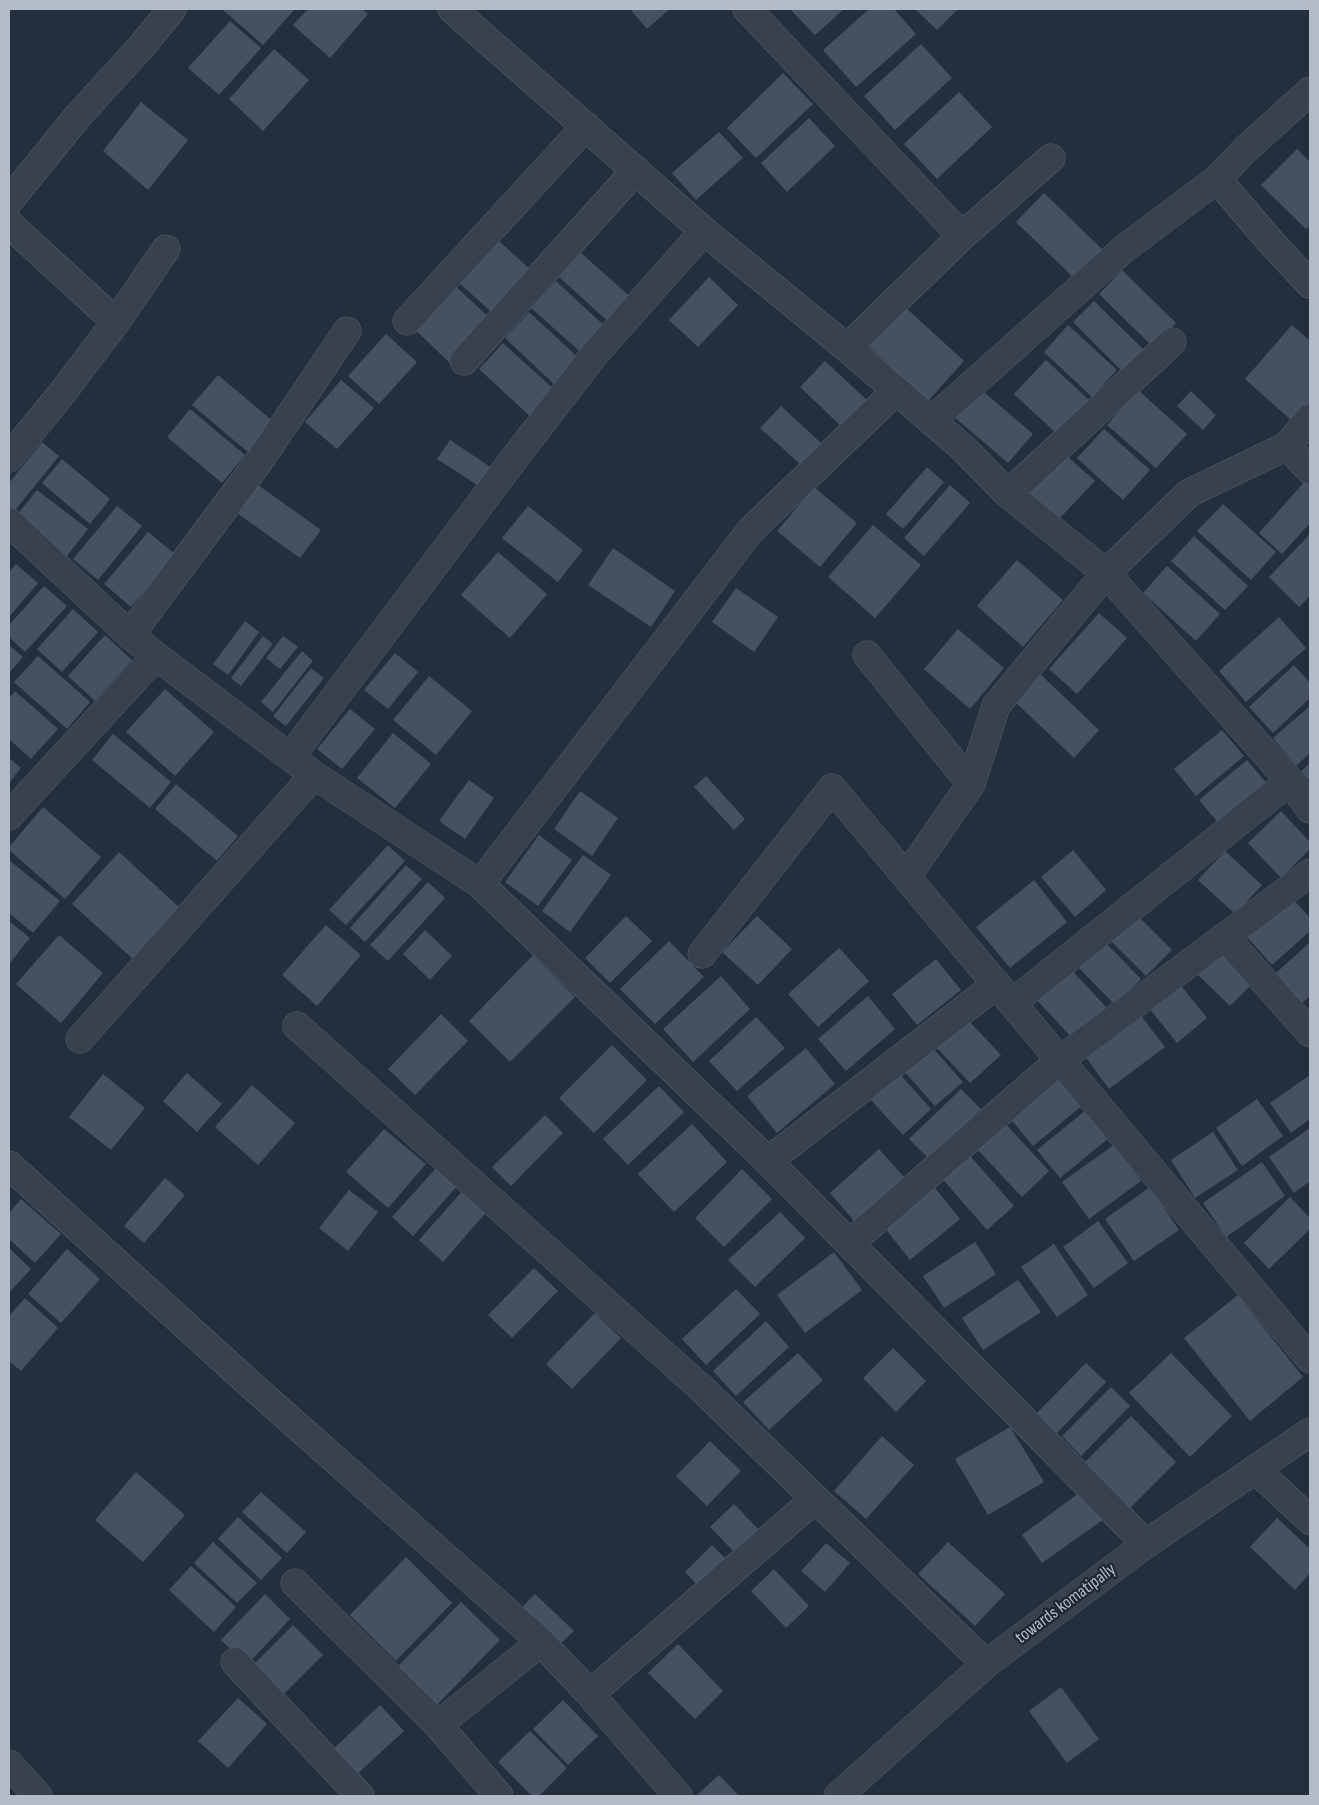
<!DOCTYPE html>
<html>
<head>
<meta charset="utf-8">
<style>
	body { margin:0 }
	#map { position:relative; width:1319px; height:1805px; overflow:hidden; background:#242f3e; font-family:"Sofia Sans Condensed",sans-serif }
	canvas { display:block }
	.frame { position:absolute; inset:0; border:10px solid #b4bcc9; pointer-events:none }
</style>
</head>
<body>
<div id="map">
<canvas width="1319" height="1805"></canvas>
<div class="frame"></div>
</div>
<script>
const ctx = document.querySelector('canvas').getContext('2d');
ctx.lineJoin = 'round';
function fill(path, color) { ctx.fillStyle = color; ctx.fill(path, 'evenodd'); }
const shape = rows => new Path2D(rows.map(r => 'M' + r).join(''));
function stroke(path, color, width, dash) { ctx.strokeStyle = color; ctx.lineWidth = width; ctx.lineCap = dash ? 'butt' : 'round'; ctx.setLineDash(dash || []); ctx.stroke(path); }
function drawText(font, color, halo, rows, align = 'center') {
  ctx.font = font + ' "Sofia Sans Condensed",sans-serif'; ctx.lineWidth = 4.5; ctx.setLineDash([]); ctx.textBaseline = 'middle'; ctx.strokeStyle = halo; ctx.fillStyle = color; for (const [text, x, y, turn = 0] of rows) {
    ctx.save(); ctx.translate(x, y); ctx.rotate((+turn || 0) * Math.PI / 180); ctx.textAlign = isNaN(turn) ? turn : align; if (halo) ctx.strokeText(text, 0, 0); ctx.fillText(text, 0, 0); ctx.restore();
  }
}
fill(shape([
	[222,9,295,9,263,45],
	[308,9,362,9,368,14,330,58,293,25],
	[630,9,670,9,647,29],
	[790,9,844,9,815,35],
	[869,9,894,9,916,34,856,87,823,50],
	[915,9,958,9,937,30],
	[230,21,261,48,219,95,188,68],
	[921,44,952,78,895,130,864,96],
	[274,49,309,80,263,131,229,99],
	[783,73,813,104,756,158,727,128],
	[959,92,992,127,937,179,904,144],
	[141,102,188,140,148,190,103,151],
	[809,118,835,146,787,192,761,163],
	[719,132,743,158,696,200,672,173],
	[1297,149,1310,162,1310,225,1306,229,1261,185],
	[1044,193,1104,251,1077,281,1016,222],
	[498,240,535,274,496,316,459,283],
	[581,253,634,300,612,325,559,277],
	[1122,270,1176,323,1153,347,1099,294],
	[709,277,738,305,698,347,669,320],
	[556,281,609,330,586,357,531,308],
	[452,283,492,320,451,364,411,326],
	[1094,301,1146,352,1124,373,1073,322],
	[905,307,964,361,928,401,866,344],
	[529,312,582,361,558,388,505,338],
	[1068,325,1117,370,1092,397,1044,352],
	[1292,325,1310,341,1310,403,1293,422,1245,379],
	[386,334,417,362,379,404,348,376],
	[503,343,557,392,533,419,479,369],
	[1046,360,1089,400,1057,434,1014,394],
	[825,361,870,403,845,430,800,387],
	[218,375,274,422,249,453,192,405],
	[341,380,374,408,337,449,305,422],
	[978,387,1033,434,1008,463,953,416],
	[1138,390,1187,434,1156,468,1107,425],
	[1191,391,1216,415,1203,430,1177,406],
	[781,406,821,443,801,465,760,428],
	[190,409,245,455,222,483,167,437],
	[1104,429,1150,470,1123,500,1077,458],
	[450,440,498,472,485,490,437,459],
	[42,442,59,456,12,514,9,512,9,483],
	[1066,455,1095,481,1058,520,1030,493],
	[62,459,110,499,90,524,42,483],
	[927,467,944,482,903,529,886,514],
	[1306,480,1310,484,1310,523,1282,554,1259,533],
	[258,485,321,530,300,558,237,513],
	[950,485,970,503,924,556,904,538],
	[814,487,857,523,820,567,777,531],
	[37,490,88,529,66,557,16,516],
	[1223,504,1276,552,1251,580,1197,531],
	[117,506,142,526,98,580,73,559],
	[528,506,583,550,558,582,502,538],
	[873,525,921,565,875,618,828,577],
	[148,532,175,554,131,607,104,584],
	[1310,534,1310,596,1299,607,1269,577],
	[1194,536,1248,586,1225,610,1171,561],
	[613,548,675,591,651,627,588,585],
	[498,552,547,594,510,638,461,595],
	[1017,560,1063,600,1023,647,977,606],
	[16,564,38,583,9,617,9,572],
	[1167,566,1220,614,1196,641,1143,593],
	[44,586,67,606,25,652,9,637,9,625],
	[736,588,778,617,754,652,712,622],
	[73,609,98,632,62,672,37,649],
	[1099,613,1127,638,1077,694,1049,669],
	[1279,617,1306,648,1246,702,1219,671],
	[245,621,259,632,228,675,213,664],
	[958,629,1004,668,970,709,924,669],
	[105,635,132,660,95,701,68,676],
	[263,636,273,644,241,686,231,678],
	[283,636,298,647,280,669,266,658],
	[9,645,23,657,9,673],
	[302,651,313,661,273,712,261,702],
	[395,653,418,672,388,709,364,690],
	[38,656,90,702,67,729,14,682],
	[1294,665,1310,683,1310,698,1273,733,1249,707],
	[311,668,324,678,286,726,273,716],
	[1037,671,1099,730,1074,758,1011,698],
	[429,676,472,711,436,755,393,720],
	[165,689,214,732,175,776,126,732],
	[15,691,58,729,31,759,9,739,9,698],
	[1310,706,1310,753,1296,766,1273,738],
	[350,709,375,729,342,769,317,749],
	[1222,730,1244,756,1196,796,1174,769],
	[393,733,431,764,395,808,357,778],
	[113,734,171,782,150,808,92,760],
	[9,758,21,768,9,783],
	[1247,760,1268,785,1220,825,1199,800],
	[1310,763,1310,782,1301,771],
	[706,776,745,819,734,830,694,787],
	[469,780,494,798,465,839,439,821],
	[176,784,238,836,217,861,155,809],
	[580,791,618,818,592,856,554,829],
	[43,807,101,857,65,899,9,850,9,847],
	[1281,811,1310,842,1310,849,1281,878,1248,843],
	[539,835,572,860,538,906,505,882],
	[388,845,405,861,346,925,329,910],
	[1073,850,1106,890,1075,917,1041,877],
	[1225,851,1262,885,1235,914,1198,880],
	[119,852,181,909,134,960,72,904],
	[583,855,611,875,570,932,542,911],
	[9,860,60,901,33,933,9,913],
	[406,865,422,879,365,942,350,928],
	[1034,880,1067,922,1010,968,976,927],
	[428,882,445,898,388,961,370,945],
	[1292,898,1310,918,1310,931,1272,965,1247,937],
	[1132,910,1172,950,1146,976,1106,936],
	[626,916,652,941,610,983,585,958],
	[757,916,792,949,758,985,722,952],
	[9,921,30,938,9,964],
	[326,925,361,955,317,1006,282,975],
	[425,930,452,956,430,980,403,954],
	[59,935,103,973,61,1023,16,984],
	[1099,936,1141,979,1115,1005,1073,962],
	[669,941,704,977,655,1024,620,989],
	[1310,942,1310,996,1302,1003,1276,973],
	[839,948,869,981,818,1027,788,994],
	[1217,950,1252,984,1230,1006,1195,972],
	[533,955,575,997,510,1062,469,1021],
	[936,959,961,990,917,1025,892,994],
	[1068,966,1107,1008,1073,1039,1034,997],
	[721,976,750,1009,693,1062,663,1029],
	[1174,977,1207,1018,1177,1043,1144,1002],
	[868,996,895,1029,846,1071,818,1039],
	[1139,1013,1165,1047,1109,1089,1084,1055],
	[441,1014,468,1041,415,1095,388,1069],
	[756,1017,785,1048,737,1091,709,1061],
	[965,1017,1001,1055,970,1083,935,1046],
	[929,1044,963,1082,935,1106,902,1069],
	[612,1045,647,1080,594,1133,559,1098],
	[806,1048,835,1084,777,1133,747,1096],
	[898,1072,931,1109,903,1135,869,1098],
	[187,1073,222,1104,197,1132,163,1101],
	[103,1074,145,1108,111,1150,69,1117],
	[1310,1075,1310,1119,1291,1133,1270,1103],
	[1062,1076,1084,1104,1033,1146,1010,1118],
	[252,1085,295,1123,258,1165,215,1127],
	[659,1086,684,1112,628,1165,603,1139],
	[961,1089,981,1109,929,1159,909,1139],
	[1257,1099,1283,1136,1242,1166,1216,1128],
	[1086,1110,1109,1138,1060,1178,1037,1150],
	[545,1115,563,1133,511,1186,492,1167],
	[1002,1120,1049,1171,1022,1197,974,1146],
	[692,1124,727,1162,674,1212,638,1174],
	[1310,1128,1310,1181,1294,1193,1269,1157],
	[384,1129,426,1164,388,1208,346,1172],
	[1213,1132,1238,1170,1195,1198,1171,1160],
	[1115,1144,1141,1181,1089,1219,1062,1182],
	[879,1149,905,1178,855,1222,830,1193],
	[965,1150,1014,1206,987,1230,938,1174],
	[1262,1162,1285,1196,1226,1237,1203,1203],
	[437,1167,458,1185,413,1236,392,1217],
	[742,1169,772,1199,724,1247,695,1218],
	[165,1178,185,1195,144,1243,124,1226],
	[931,1183,960,1219,910,1260,881,1223],
	[1150,1187,1179,1230,1134,1261,1105,1219],
	[465,1188,489,1209,443,1262,419,1240],
	[349,1190,378,1212,348,1251,319,1228],
	[1290,1197,1310,1218,1310,1229,1269,1269,1244,1243],
	[21,1199,61,1234,35,1263,9,1239,9,1213],
	[780,1212,805,1238,755,1287,728,1260],
	[1098,1221,1128,1263,1094,1288,1063,1247],
	[975,1242,996,1274,944,1308,923,1276],
	[1054,1244,1088,1295,1057,1317,1021,1267],
	[9,1248,31,1269,9,1293],
	[67,1249,100,1279,61,1323,28,1294],
	[834,1252,862,1290,805,1333,777,1295],
	[534,1268,558,1291,512,1338,488,1315],
	[1018,1280,1041,1312,983,1350,962,1318],
	[736,1289,760,1314,706,1365,682,1339],
	[1238,1295,1303,1377,1250,1421,1184,1338],
	[25,1298,58,1328,21,1371,9,1361,9,1316],
	[595,1313,621,1338,572,1389,546,1364],
	[766,1321,789,1347,736,1396,713,1371],
	[893,1348,926,1381,896,1412,863,1378],
	[798,1353,823,1380,769,1430,743,1402],
	[1171,1353,1232,1416,1190,1457,1129,1393],
	[1086,1363,1106,1382,1057,1433,1036,1414],
	[1111,1387,1130,1406,1081,1456,1062,1436],
	[1131,1416,1176,1462,1130,1508,1085,1462],
	[1010,1427,1044,1482,988,1515,955,1459],
	[882,1436,914,1465,866,1519,834,1491],
	[710,1441,741,1471,707,1506,676,1476],
	[136,1472,185,1515,143,1562,95,1520],
	[1083,1490,1104,1519,1042,1563,1022,1535],
	[261,1492,306,1532,287,1553,242,1512],
	[734,1504,763,1534,739,1557,710,1527],
	[238,1517,282,1558,261,1580,218,1539],
	[1277,1518,1310,1549,1310,1573,1295,1590,1250,1547],
	[213,1542,257,1583,237,1603,194,1563],
	[948,1542,1005,1594,975,1626,918,1574],
	[826,1543,850,1563,825,1592,801,1571],
	[712,1545,727,1560,699,1587,685,1572],
	[406,1557,452,1603,396,1661,350,1615],
	[191,1566,236,1607,214,1632,169,1590],
	[774,1569,809,1606,786,1628,751,1591],
	[265,1594,290,1619,247,1665,221,1640],
	[535,1594,574,1631,558,1646,520,1609],
	[461,1602,500,1640,433,1709,394,1670],
	[293,1625,323,1655,281,1697,251,1667],
	[678,1644,723,1691,695,1719,648,1673],
	[1061,1687,1099,1739,1067,1763,1029,1711],
	[238,1698,267,1724,228,1768,198,1741],
	[563,1700,598,1736,568,1765,533,1729],
	[380,1705,404,1731,354,1777,331,1751],
	[530,1731,567,1768,539,1796,532,1796,498,1762],
	[719,1775,739,1796,696,1796]
]), '#455162');
const minor = shape([
	[452,9,704,231,847,348,963,448,1008,494,1106,573,1290,781,1310,809],
	[747,9,962,236],
	[1310,91,1247,148,1217,179,1270,241,1310,284],
	[9,201,78,116,141,47,172,9],
	[9,224,116,322],
	[407,321,586,126],
	[847,348,962,236,1051,158],
	[464,361,636,170],
	[931,421,1125,248,1217,179],
	[1287,446,1310,470],
	[9,458,59,397,116,322,166,249],
	[1008,494,1172,342],
	[9,522,130,635,156,656,314,775,480,884,768,1161,1146,1544],
	[130,635,260,460,347,331],
	[867,655,971,784],
	[291,756,520,451,594,355,704,231],
	[9,816,156,656],
	[907,876,971,784,996,706,1106,573,1189,493,1287,446,1310,418],
	[480,884,750,531,896,391],
	[1225,937,1310,1033],
	[702,954,832,788,1310,1359],
	[1012,1003,1290,781],
	[297,1026,701,1388,986,1664],
	[80,1039,314,775],
	[768,1161,997,984],
	[9,1165,251,1385,541,1642,438,1725],
	[850,1243,1060,1060,1310,873],
	[1255,1469,1310,1520],
	[295,1583,438,1725,499,1796],
	[541,1642,590,1694,678,1796],
	[235,1662,360,1796],
	[590,1694,815,1499],
	[9,1764,38,1796]
]);
const tertiary = shape([
	[838,1796,986,1664,1146,1544,1310,1432]
]);
stroke(minor, '#565f6c', 29);
stroke(tertiary, '#565f6c', 29);
stroke(minor, '#38414e', 28);
stroke(tertiary, '#38414e', 28);
drawText('18px', '#b4bcc9', '#1d2633', [
	["towards komatipally",1066,1604,-37]
]);
</script>
</body>
</html>
